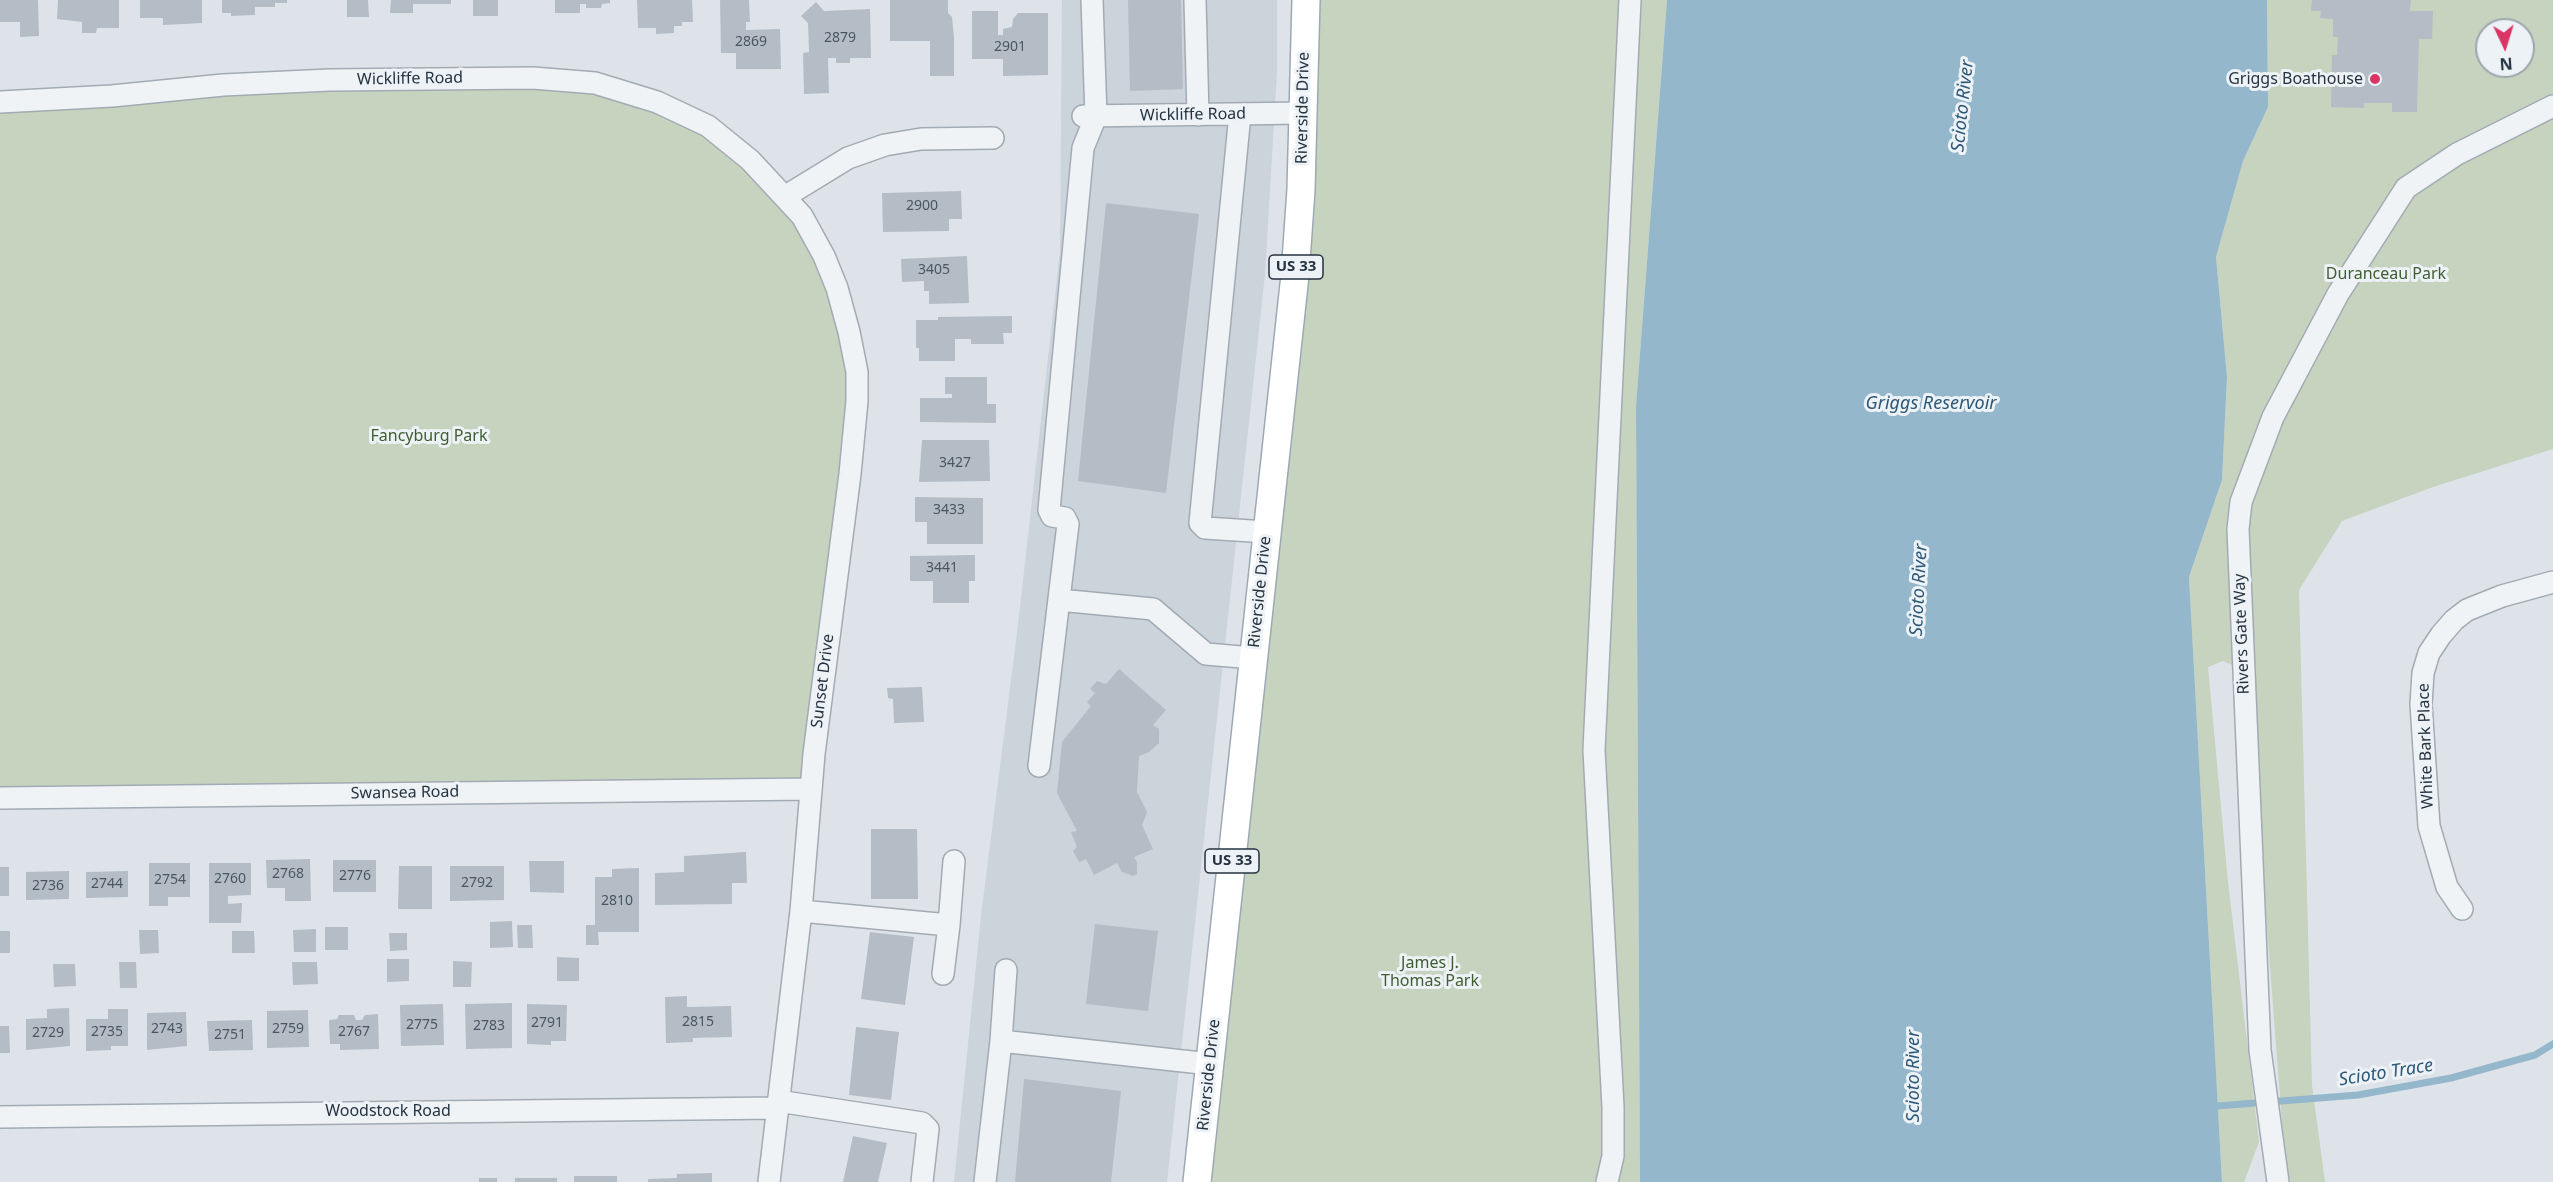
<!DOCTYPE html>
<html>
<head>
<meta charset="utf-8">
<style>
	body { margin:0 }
	#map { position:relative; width:2553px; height:1182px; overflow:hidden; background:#dde3e9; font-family:"Noto Sans",sans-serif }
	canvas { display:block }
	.north { position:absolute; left:2475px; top:18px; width:60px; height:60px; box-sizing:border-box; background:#edf2f6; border:2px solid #9da6ad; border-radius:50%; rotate:176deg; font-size:16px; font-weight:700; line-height:24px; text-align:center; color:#253340 }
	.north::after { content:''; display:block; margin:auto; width:21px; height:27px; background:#da3665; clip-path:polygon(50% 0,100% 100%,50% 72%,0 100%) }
</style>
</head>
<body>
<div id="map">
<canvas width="2553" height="1182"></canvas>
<div class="north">N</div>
</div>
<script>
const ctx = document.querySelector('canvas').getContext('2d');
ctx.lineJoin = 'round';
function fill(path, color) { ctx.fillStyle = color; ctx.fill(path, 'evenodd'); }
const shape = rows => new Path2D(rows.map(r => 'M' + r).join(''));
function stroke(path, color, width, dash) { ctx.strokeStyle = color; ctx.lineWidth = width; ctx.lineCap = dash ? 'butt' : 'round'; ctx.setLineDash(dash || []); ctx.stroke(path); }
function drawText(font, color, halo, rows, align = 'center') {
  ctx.font = font + ' "Noto Sans",sans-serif'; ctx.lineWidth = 6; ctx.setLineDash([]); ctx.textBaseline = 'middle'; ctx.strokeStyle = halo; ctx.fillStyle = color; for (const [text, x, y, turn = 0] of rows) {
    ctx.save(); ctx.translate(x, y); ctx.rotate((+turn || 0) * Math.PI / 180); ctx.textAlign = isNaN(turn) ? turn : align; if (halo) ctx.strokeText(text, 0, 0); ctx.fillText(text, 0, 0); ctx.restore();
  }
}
fill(shape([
	[1062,0,1277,0,1277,72,1265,274,1167,1182,954,1182,981,916,1018,625,1060,251]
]), '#cbd3db');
fill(shape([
	[1306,0,1667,0,1636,406,1640,1182,1197,1182,1239,792],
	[2267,0,2553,0,2553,449,2433,487,2342,521,2299,590,2312,1085,2325,1182,2289,1182,2284,1149,2262,862,2251,673,2223,661,2208,667,2228,882,2259,1142,2244,1182,2222,1182,2189,577,2222,480,2227,377,2216,257,2243,161,2268,107],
	[2487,30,2523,30,2523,66,2487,66],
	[595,83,708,126,802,216,857,372,811,789,0,798,0,102,112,96]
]), '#c6d3be');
fill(shape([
	[1667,0,2267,0,2268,107,2243,161,2216,257,2227,377,2222,480,2189,577,2222,1182,1640,1182,1636,406]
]), '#95b7cc');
stroke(shape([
	[2217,1106,2358,1095,2451,1078,2535,1055,2553,1044]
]), '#95b7cc', 7);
fill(shape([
	[0,0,38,0,39,36,20,37,20,22,0,22],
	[58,0,119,0,119,28,97,28,96,33,82,33,82,22,57,19],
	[140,0,202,0,202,23,163,25,163,18,140,18],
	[222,0,287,0,287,3,275,3,275,7,255,7,255,15,231,16,231,13,222,13],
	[347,0,368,0,369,17,347,17],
	[391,0,451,0,451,4,413,4,413,13,390,13],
	[473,0,498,0,498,16,473,16],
	[555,0,610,0,610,3,602,4,601,8,586,8,586,4,580,4,580,13,555,13],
	[637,0,692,0,693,22,682,22,682,26,674,26,674,33,656,34,656,28,638,28],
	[720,0,749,0,750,22,746,22,746,30,780,29,781,69,736,69,736,53,721,53],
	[890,0,948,0,948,13,952,17,954,38,954,76,930,76,930,41,890,41],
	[1128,0,1181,0,1183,89,1130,91],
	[2312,0,2411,0,2410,11,2433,11,2432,39,2419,39,2417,112,2392,112,2392,103,2364,103,2364,108,2331,107,2332,55,2337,55,2338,37,2333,37,2333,19,2320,18,2321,11,2311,11],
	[816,2,824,11,870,9,871,58,850,58,850,63,836,63,836,58,828,58,829,93,804,94,803,53,809,52,808,23,801,16],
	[972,11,998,11,998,35,1003,35,1003,29,1012,27,1013,19,1018,13,1048,13,1048,75,1003,76,1003,59,972,59],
	[961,191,962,219,949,219,949,231,883,232,882,193],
	[1106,203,1199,214,1166,493,1078,481],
	[967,256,969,303,929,304,929,291,924,291,924,281,902,282,901,259],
	[1012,316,1012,333,1003,333,1004,344,971,344,971,339,955,339,955,361,919,361,919,348,916,348,916,320,938,320,938,317],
	[945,377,987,377,987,404,996,404,996,423,920,422,920,398,952,398,952,394,945,394],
	[922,440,989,440,990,481,919,482],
	[915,497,983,498,983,544,927,544,927,522,915,522],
	[975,555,975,581,969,581,969,603,933,603,933,581,910,581,910,556],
	[1119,669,1166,710,1153,725,1159,729,1159,743,1149,752,1139,756,1137,792,1147,812,1142,825,1153,849,1134,857,1137,862,1137,874,1133,876,1122,872,1117,863,1094,875,1086,859,1079,862,1073,851,1077,847,1071,832,1077,831,1057,793,1062,742,1091,706,1087,702,1095,693,1090,689,1097,681,1106,684],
	[922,687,924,722,894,723,893,699,888,698,887,688],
	[871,829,917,829,918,899,871,899],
	[746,852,747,883,732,883,732,904,655,905,655,873,684,872,684,856],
	[310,859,311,901,285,901,285,888,267,888,266,860],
	[333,860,376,860,376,892,333,892],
	[529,861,564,861,564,893,530,892],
	[149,863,190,863,190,897,168,897,168,906,149,906],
	[209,863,251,863,251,895,228,896,228,904,242,903,241,923,209,923],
	[399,866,432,866,432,909,398,909],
	[450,866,504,866,504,900,450,901],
	[0,867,9,867,9,896,0,896],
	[639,868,639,932,598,932,599,945,586,945,586,925,595,925,595,877,612,877,612,869],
	[69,871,69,899,26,900,26,872],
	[128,871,128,897,86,898,86,872],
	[512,921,513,947,490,948,490,922],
	[1095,924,1158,931,1148,1011,1086,1004],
	[517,925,532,925,533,948,518,948],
	[325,927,348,927,348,950,325,950],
	[316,929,316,952,294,952,293,930],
	[139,930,158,930,159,953,140,954],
	[0,931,10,931,10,953,0,953],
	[232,931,254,931,255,953,232,953],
	[870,932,914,937,905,1005,861,999],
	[389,933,407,933,407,950,390,951],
	[557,957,579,958,579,981,557,981],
	[387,959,409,959,409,981,387,982],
	[453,961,472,962,471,987,453,987],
	[119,962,136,962,137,988,120,988],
	[292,962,317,962,318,984,293,985],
	[53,964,75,964,76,986,54,987],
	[687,996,687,1007,731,1006,732,1037,693,1038,693,1042,666,1043,665,997],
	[512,1003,512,1048,466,1049,465,1004],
	[443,1004,444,1045,401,1046,400,1005],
	[527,1004,567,1005,566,1041,551,1041,551,1045,527,1044],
	[69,1008,70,1046,26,1050,26,1019,47,1018,47,1009],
	[108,1009,128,1009,128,1046,111,1046,111,1050,86,1051,86,1019,108,1019],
	[308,1010,309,1047,267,1048,267,1011],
	[186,1012,187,1046,147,1050,147,1013],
	[378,1014,379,1049,340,1050,340,1044,330,1044,329,1020,337,1019,339,1015,354,1015,356,1020,362,1020,365,1015],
	[252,1020,253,1050,209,1051,207,1021],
	[0,1026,9,1026,10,1053,0,1053],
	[856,1027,899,1032,891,1100,849,1095],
	[1024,1079,1121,1091,1111,1182,1015,1182],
	[853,1136,887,1143,878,1182,843,1182],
	[712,1173,712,1182,648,1182,648,1179,677,1178,677,1174],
	[574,1176,617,1176,617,1182,574,1182],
	[479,1178,497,1178,497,1182,479,1182],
	[515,1178,557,1178,557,1182,515,1182]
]), '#b4bdc6');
const minor = shape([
	[1195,0,1198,115],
	[0,102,112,96,223,85,329,80,533,78,595,83,657,102,708,126,750,160,802,216,824,256,837,288,849,332,857,372,857,401,850,474,814,754,801,911,769,1182],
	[1240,114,1200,523,1205,528,1267,532],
	[1083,116,1304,113],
	[786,196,848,158,885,145,921,139,993,138],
	[1059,600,1153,609,1206,654,1253,658],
	[1039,766,1068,524,1065,518,1052,516,1049,510,1083,148,1096,116,1092,0],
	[0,798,811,789],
	[2462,909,2447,887,2429,826,2421,704,2423,673,2429,653,2441,635,2454,620,2467,610,2502,596,2553,582],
	[801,911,949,925,954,861],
	[943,974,949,925],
	[1001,1041,1006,970],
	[778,1101,922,1123,928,1129,922,1182],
	[0,1117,777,1108],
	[985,1182,1001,1041,1210,1064],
	[1607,1182,1613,1156,1613,1107,1594,750,1630,0],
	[2278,1182,2260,1050,2238,529,2241,502,2273,417,2338,294,2406,188,2457,154,2553,106]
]);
const major = shape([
	[1197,1182,1295,275,1301,190,1306,0]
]);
stroke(minor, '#a2abb3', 24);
stroke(major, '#9ca9b5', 30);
stroke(minor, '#f0f3f6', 21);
stroke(major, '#fff', 27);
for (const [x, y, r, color] of [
	[2375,79,6,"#da3665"]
]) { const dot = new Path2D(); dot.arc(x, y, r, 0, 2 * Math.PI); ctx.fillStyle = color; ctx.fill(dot); stroke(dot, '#edf2f6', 2); }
drawText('14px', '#495662', null, [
	["2879",840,38],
	["2869",751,42],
	["2901",1010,47],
	["2900",922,206],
	["3405",934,270],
	["3427",955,463],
	["3433",949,510],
	["3441",942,568],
	["2768",288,874],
	["2776",355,876],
	["2760",230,879],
	["2754",170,880],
	["2792",477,883],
	["2744",107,884],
	["2736",48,886],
	["2810",617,901],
	["2815",698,1022],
	["2791",547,1023],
	["2775",422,1025],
	["2783",489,1026],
	["2743",167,1029],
	["2759",288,1029],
	["2735",107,1032],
	["2767",354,1032],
	["2729",48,1033],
	["2751",230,1035]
]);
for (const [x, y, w] of [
	[1296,267,54],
	[1232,861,54]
]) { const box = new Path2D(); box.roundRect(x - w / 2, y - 12, w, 24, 4.5); ctx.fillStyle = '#edf2f6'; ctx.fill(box); stroke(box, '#253340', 1.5); }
drawText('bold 15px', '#253340', null, [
	["US 33",1296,267],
	["US 33",1232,861]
]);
drawText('16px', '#253340', '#edf2f6', [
	["Wickliffe Road",410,79,-1],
	["Riverside Drive",1303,108,-89],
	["Wickliffe Road",1193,115,-1],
	["Riverside Drive",1260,592,-84],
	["Rivers Gate Way",2242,634,-92],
	["Sunset Drive",823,681,-83],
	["White Bark Place",2426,746,-92],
	["Swansea Road",405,793,-1],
	["Riverside Drive",1209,1075,-84],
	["Woodstock Road",388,1111]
]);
drawText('16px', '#253340', '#edf2f6', [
	["Griggs Boathouse",2363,79]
], 'right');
drawText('16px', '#405d31', '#edf2f6', [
	["Duranceau Park",2386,274],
	["Fancyburg Park",429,436],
	["James J.",1430,963],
	["Thomas Park",1430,981]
]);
drawText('italic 18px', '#2c5878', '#edf2f6', [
	["Scioto River",1963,106,-84],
	["Griggs Reservoir",1931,404],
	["Scioto River",1919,590,-87],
	["Scioto Trace",2386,1073,-9],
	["Scioto River",1914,1076,-90]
]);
</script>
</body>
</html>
